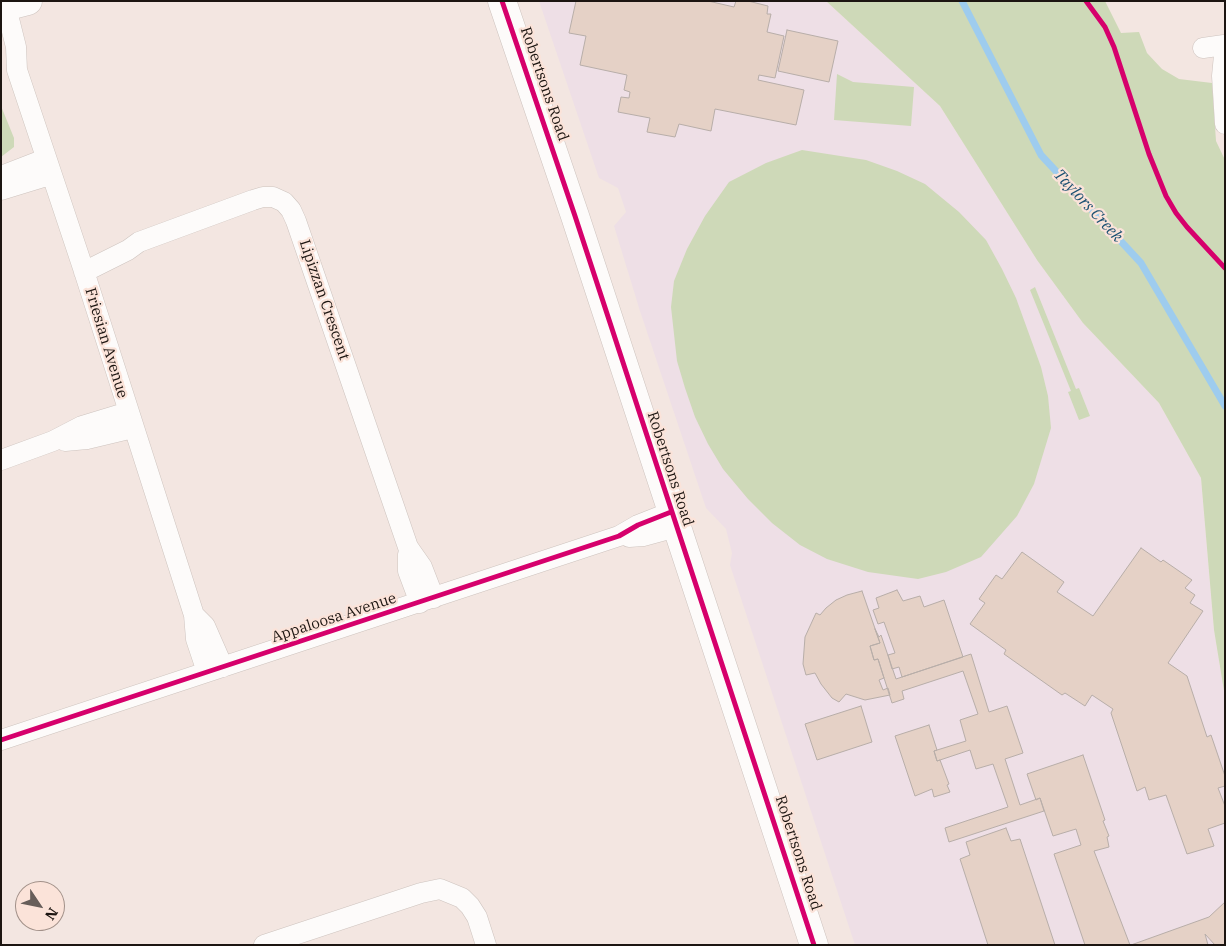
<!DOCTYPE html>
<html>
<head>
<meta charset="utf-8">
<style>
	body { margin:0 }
	#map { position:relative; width:1226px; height:946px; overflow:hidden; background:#f3e6e1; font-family:"IBM Plex Serif",serif }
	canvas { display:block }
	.frame { position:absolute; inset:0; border:2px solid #1c1511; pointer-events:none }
	.north { position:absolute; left:15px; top:881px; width:50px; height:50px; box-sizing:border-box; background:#fbe3d9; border:1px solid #a29189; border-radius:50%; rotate:124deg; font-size:14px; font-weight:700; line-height:20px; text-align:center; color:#1c1511 }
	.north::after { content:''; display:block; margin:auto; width:18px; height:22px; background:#675e5a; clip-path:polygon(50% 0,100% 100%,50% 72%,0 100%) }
</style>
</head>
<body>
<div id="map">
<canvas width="1226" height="946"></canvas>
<div class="frame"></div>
<div class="north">N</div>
</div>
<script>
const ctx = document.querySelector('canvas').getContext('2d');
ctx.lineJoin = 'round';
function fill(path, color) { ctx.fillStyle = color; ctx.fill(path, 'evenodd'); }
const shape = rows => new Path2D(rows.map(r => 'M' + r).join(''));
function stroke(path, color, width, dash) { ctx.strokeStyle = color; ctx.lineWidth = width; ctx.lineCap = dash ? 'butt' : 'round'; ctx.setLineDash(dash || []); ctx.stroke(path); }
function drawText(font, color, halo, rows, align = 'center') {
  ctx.font = font + ' "IBM Plex Serif",serif'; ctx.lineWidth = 4.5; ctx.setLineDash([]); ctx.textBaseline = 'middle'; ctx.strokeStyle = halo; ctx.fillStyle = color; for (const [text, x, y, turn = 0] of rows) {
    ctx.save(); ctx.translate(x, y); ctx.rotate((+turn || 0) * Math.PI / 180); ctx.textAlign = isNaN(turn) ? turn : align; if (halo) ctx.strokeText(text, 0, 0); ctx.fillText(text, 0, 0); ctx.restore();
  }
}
fill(shape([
	[539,1,826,1,940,106,1037,260,1083,323,1159,403,1201,478,1214,630,1225,697,1225,945,855,945,730,565,732,553,726,529,706,508,640,311,614,226,626,212,618,188,599,178]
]), '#eedfe6');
fill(shape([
	[826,1,1105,1,1121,33,1139,32,1147,53,1162,69,1179,79,1212,83,1216,141,1225,160,1225,697,1214,630,1201,478,1159,403,1083,323,1037,260,940,106],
	[837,74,853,82,914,87,911,126,834,120],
	[1,106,14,138,14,147,1,157],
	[802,150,866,160,897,171,925,184,959,212,986,240,1002,269,1016,298,1041,367,1048,396,1051,428,1034,484,1017,516,981,557,946,572,918,579,868,572,827,559,800,545,772,523,748,499,723,469,708,444,695,417,685,388,677,361,671,307,674,281,687,249,705,216,729,182,766,163],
	[1035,287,1076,389,1079,388,1090,416,1079,420,1068,392,1071,391,1030,290]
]), '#ced9b8');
stroke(shape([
	[962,1,1041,155,1141,263,1225,406]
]), '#9eccee', 7);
const building = shape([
	[576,1,708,1,734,7,736,1,748,1,768,6,767,14,771,14,767,32,784,36,775,78,759,75,758,80,804,90,796,125,715,109,711,131,679,124,675,137,647,132,650,118,618,112,621,97,629,98,630,92,624,90,627,75,580,65,586,36,569,33,576,1],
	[787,30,838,41,829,82,778,71,787,30],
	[1141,548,1161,562,1163,560,1192,580,1185,588,1195,595,1190,603,1203,611,1168,663,1187,676,1207,737,1211,735,1225,776,1225,786,1218,788,1225,806,1225,823,1208,829,1214,846,1187,854,1166,795,1149,800,1145,787,1137,791,1111,713,1113,709,1092,695,1085,706,1065,693,1062,695,1004,654,1006,650,970,624,985,603,979,599,996,575,1002,579,1022,552,1064,582,1057,592,1093,616,1141,548],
	[897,590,903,601,920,596,924,607,944,600,963,657,902,677,899,667,892,669,888,655,895,653,884,622,878,624,873,610,879,608,876,598,897,590],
	[862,591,880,643,870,646,874,660,878,659,884,678,879,680,883,690,888,688,890,695,865,700,846,694,839,702,832,698,821,684,815,673,806,675,803,664,805,637,816,613,820,615,826,608,836,600,847,595,862,591],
	[875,629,879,637,881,635,896,679,971,654,989,712,1007,706,1023,753,1005,759,1020,805,1040,798,1044,811,949,842,945,828,1008,807,993,764,976,769,970,750,937,761,934,751,966,741,960,720,978,714,963,671,902,691,904,699,892,703,878,659,874,660,870,646,880,643,875,629],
	[861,706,872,742,817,760,805,724,861,706],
	[929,725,937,750,934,751,937,761,940,760,949,784,947,785,950,792,934,797,932,789,915,796,895,736,929,725],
	[1083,755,1105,820,1103,821,1109,836,1107,837,1109,847,1094,851,1130,945,1085,945,1054,854,1081,845,1076,829,1053,836,1040,798,1036,800,1027,774,1083,755],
	[1006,828,1011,841,1020,839,1055,945,988,945,960,859,970,855,966,842,1006,828],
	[1225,902,1225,945,1215,945,1205,934,1208,945,1131,945,1209,917,1225,902]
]);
fill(building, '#e5d1c6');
stroke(building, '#b8aea9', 1);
const street = shape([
	[6,7,16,47,17,70,83,268,194,615,196,639,207,672],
	[1225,45,1222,76,1225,124],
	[1203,48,1224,45],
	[1,176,45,159],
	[1,190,50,175],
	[84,272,128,250,139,242,253,200,263,197,273,197,284,202,291,210,296,221,408,547,422,567,434,598],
	[65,441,87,439,133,428],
	[1,460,53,441,82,426,128,412],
	[629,537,643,536,676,527],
	[408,554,408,571,420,603],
	[194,615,205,626,223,667],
	[1,740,619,536,638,525,671,512],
	[264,945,421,893,440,889,462,898,470,906,477,917,486,945]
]);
const secondary = shape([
	[502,1,575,216,814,945],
	[1,8,28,1]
]);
stroke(street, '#cdc3be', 21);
stroke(secondary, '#cdc3be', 29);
stroke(street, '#fdfbfa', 20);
stroke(secondary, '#fdfbfa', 28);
stroke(shape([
	[502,1,575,216,814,945],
	[1086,1,1105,27,1114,47,1149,154,1166,196,1176,213,1187,227,1225,268],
	[1,740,619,536,638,525,671,512]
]), '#d6006c', 5);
drawText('15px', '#1c1511', '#fbe3d9', [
	["Robertsons Road",544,84,71],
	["Lipizzan Crescent",324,300,71],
	["Friesian Avenue",106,343,73],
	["Robertsons Road",670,469,72],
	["Appaloosa Avenue",334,618,-18],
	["Robertsons Road",798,853,72]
]);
drawText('italic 16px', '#1b5072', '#fbe3d9', [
	["Taylors Creek",1088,206,47]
]);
</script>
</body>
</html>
